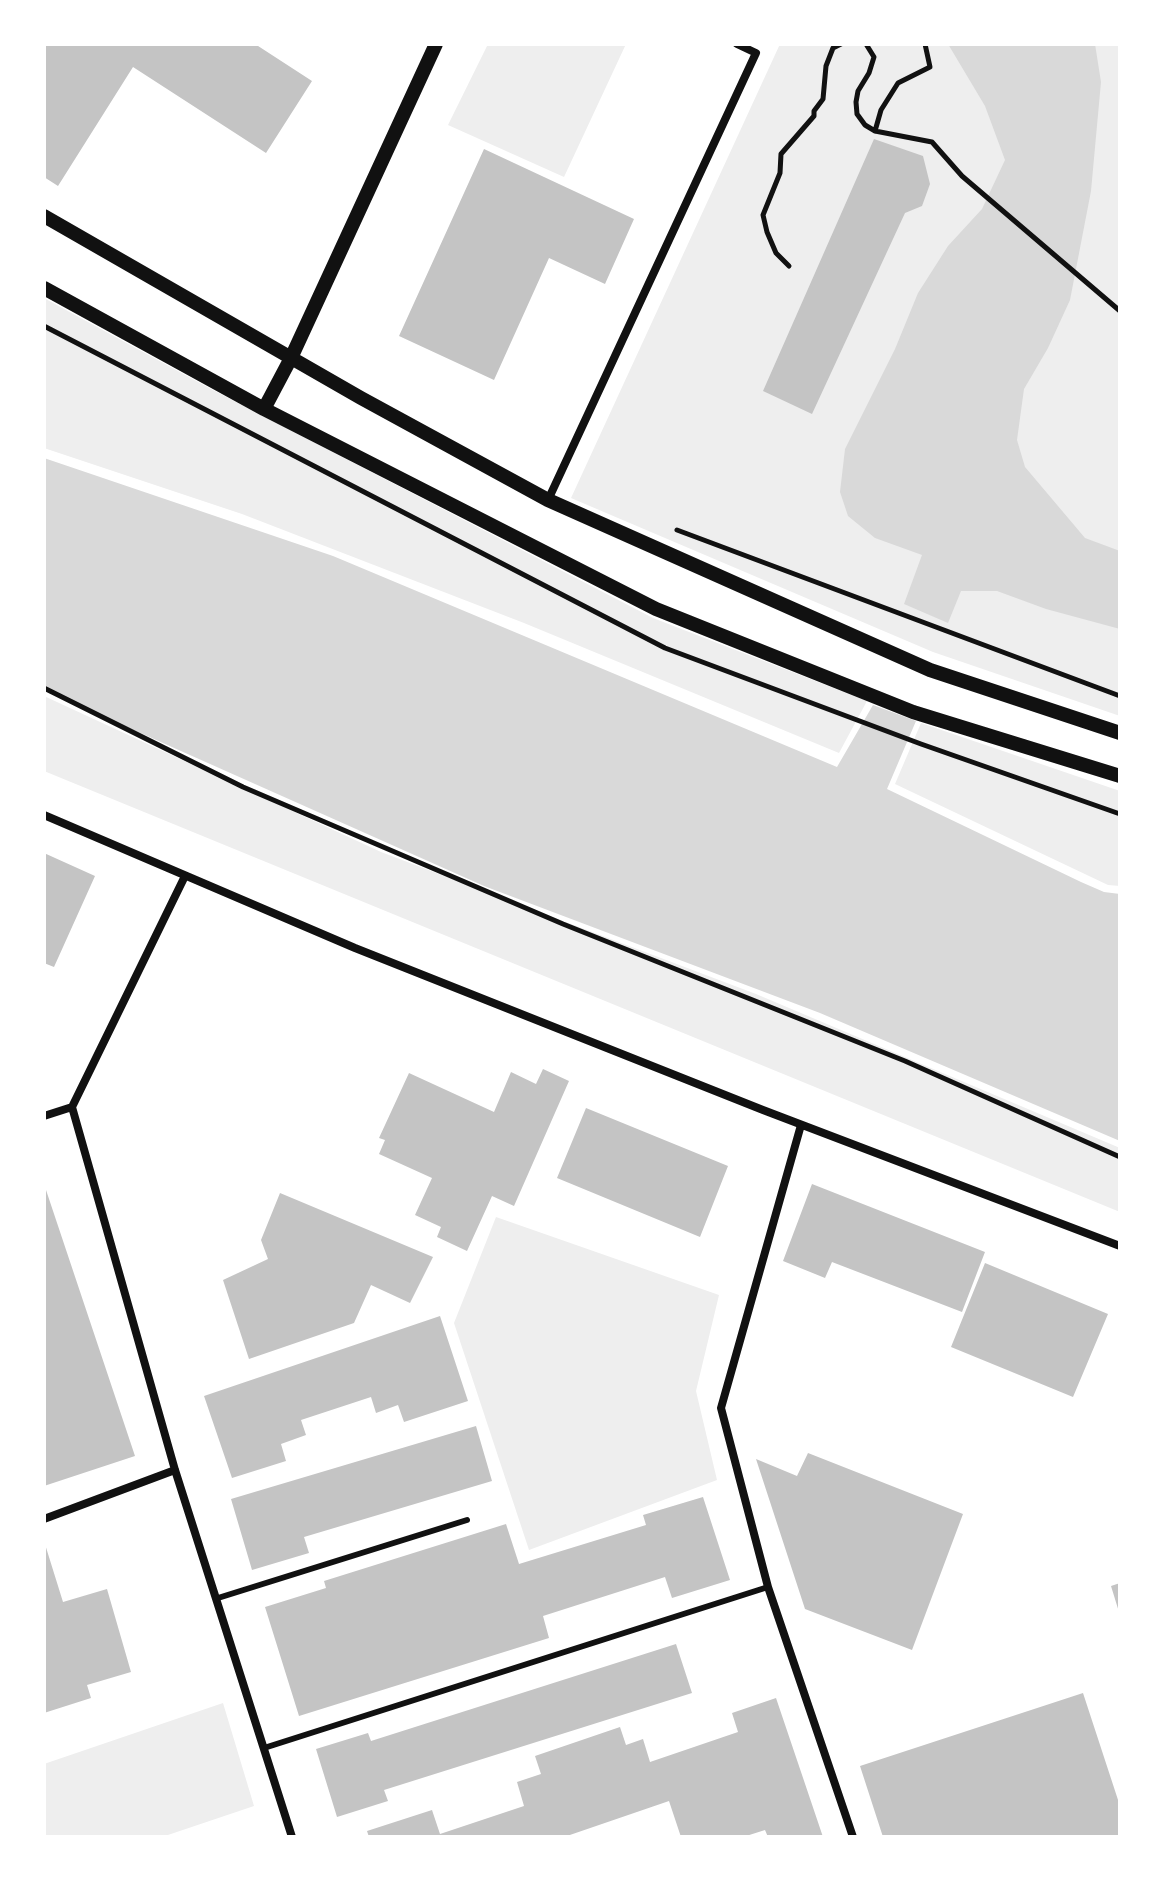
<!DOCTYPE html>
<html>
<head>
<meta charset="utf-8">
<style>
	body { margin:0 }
	#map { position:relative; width:1164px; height:1881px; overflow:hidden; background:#fff; font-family:Poppins,sans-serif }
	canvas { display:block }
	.frame { position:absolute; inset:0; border:46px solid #fff; pointer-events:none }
</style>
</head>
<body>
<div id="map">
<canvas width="1164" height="1881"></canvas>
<div class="frame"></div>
</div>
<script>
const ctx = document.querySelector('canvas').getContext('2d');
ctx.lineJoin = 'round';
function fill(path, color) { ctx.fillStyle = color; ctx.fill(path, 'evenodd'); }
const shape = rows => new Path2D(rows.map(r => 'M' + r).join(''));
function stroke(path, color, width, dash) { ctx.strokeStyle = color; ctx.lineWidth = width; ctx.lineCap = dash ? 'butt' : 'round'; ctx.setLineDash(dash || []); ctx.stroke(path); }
fill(shape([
	[488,44,626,44,564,177,448,125],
	[780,44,1120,44,1120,716,933,652,571,498],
	[44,298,211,389,653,618,867,701,839,753,524,623,242,514,44,448],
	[44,696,381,852,756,994,1120,1148,1120,1212,44,771],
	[921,723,1120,791,1120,886,1108,885,895,784],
	[496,1217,719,1295,696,1391,717,1480,529,1550,454,1323],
	[223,1703,254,1806,162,1837,44,1837,44,1764]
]), '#eee');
fill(shape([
	[948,44,1095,44,1101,82,1091,191,1070,300,1048,348,1024,389,1017,440,1025,467,1085,538,1120,551,1120,629,1046,609,997,591,961,591,948,623,904,604,922,555,875,538,848,516,840,492,845,449,895,349,918,293,948,246,982,209,1005,160,985,106],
	[44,458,333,556,837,767,873,705,916,721,887,789,1081,882,1104,892,1120,894,1120,1141,820,1013,484,886,44,690]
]), '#d9d9d9');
fill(shape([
	[44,44,255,44,312,81,266,153,133,67,58,186,44,177],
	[874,139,923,156,930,184,922,206,905,213,812,414,763,391],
	[484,149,634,219,605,284,549,258,494,380,399,336],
	[44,853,95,876,54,967,44,963],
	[543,1069,569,1081,514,1206,492,1196,467,1251,437,1237,441,1227,415,1215,432,1178,379,1154,385,1140,379,1138,409,1073,494,1112,511,1072,536,1084],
	[586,1108,728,1166,700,1237,557,1178],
	[44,1184,135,1456,44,1486],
	[812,1184,985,1252,962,1312,832,1262,825,1278,783,1261],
	[280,1193,433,1257,410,1303,371,1285,354,1323,249,1359,223,1280,268,1259,261,1240],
	[985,1263,1108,1314,1073,1397,951,1347],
	[440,1316,468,1401,404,1422,398,1405,376,1413,371,1397,301,1420,306,1435,281,1444,286,1461,232,1478,204,1396],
	[476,1426,492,1481,304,1537,309,1553,252,1570,231,1499],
	[808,1453,963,1514,912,1650,805,1609,756,1459,797,1476],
	[703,1497,730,1580,672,1598,665,1577,543,1616,549,1638,299,1716,265,1607,326,1588,324,1581,506,1524,519,1564,646,1525,643,1515],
	[44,1541,63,1602,107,1589,131,1672,87,1685,91,1698,44,1713],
	[1120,1583,1120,1611,1119,1612,1111,1586],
	[676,1644,692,1693,384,1790,388,1801,337,1817,316,1749,368,1733,371,1741],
	[1083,1693,1120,1806,1120,1837,883,1837,860,1766],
	[776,1698,823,1837,768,1837,765,1830,743,1837,681,1837,669,1801,564,1837,369,1837,367,1831,432,1810,440,1834,524,1806,517,1782,541,1774,535,1756,620,1727,626,1745,643,1739,650,1762,738,1732,732,1713]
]), '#c4c4c4');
stroke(shape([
	[866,44,874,57,869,73,858,91,856,102,857,114,865,125,875,131],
	[925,44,930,67,898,83,881,110,875,131,932,142,962,176,1120,311],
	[789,266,776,253,767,232,763,215,780,173,781,154,814,116,814,111,823,99,826,66,833,48,841,44],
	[44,326,665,648,921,744,1120,814],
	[677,530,1120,696],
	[44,688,243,787,563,924,905,1061,1120,1157]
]), '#111', 5);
stroke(shape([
	[218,1598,467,1520],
	[264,1748,768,1587]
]), '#111', 6);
stroke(shape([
	[548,500,756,53,737,44],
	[44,815,355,948,763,1110,1120,1246],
	[185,876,72,1107,175,1470,292,1837],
	[44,1116,72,1107],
	[801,1125,721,1408,768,1587,853,1837],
	[44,1519,175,1470]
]), '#111', 8);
stroke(shape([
	[44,216,361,398,548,500,930,670,1120,733],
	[44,288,264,409,656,609,913,712,1120,776],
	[264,409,291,358,436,44]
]), '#111', 14);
</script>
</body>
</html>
